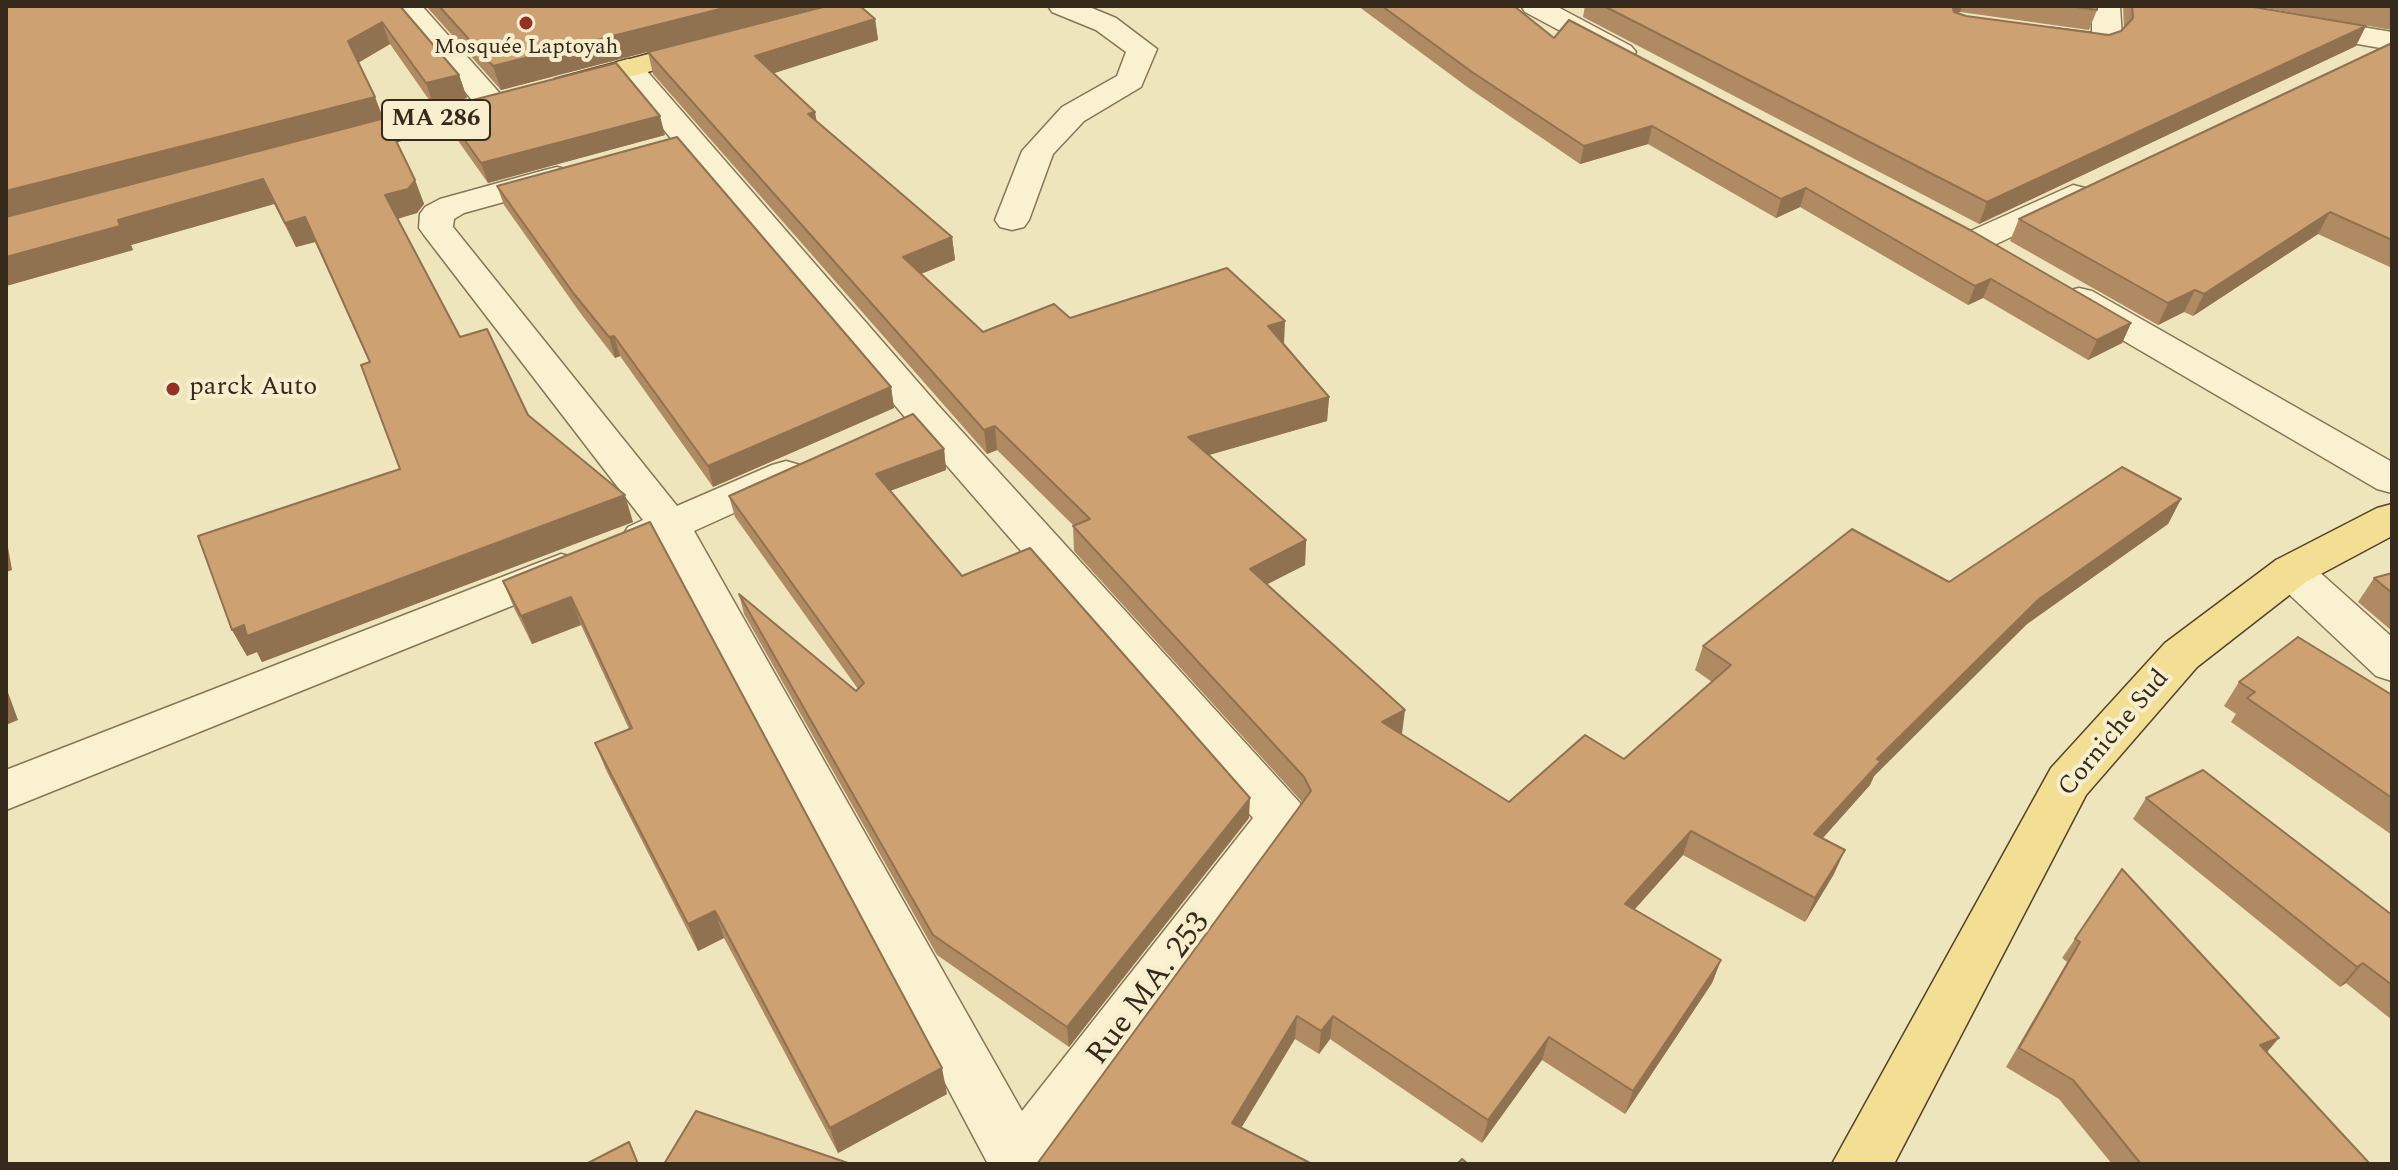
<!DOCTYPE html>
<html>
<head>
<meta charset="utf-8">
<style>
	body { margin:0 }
	#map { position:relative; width:2398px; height:1170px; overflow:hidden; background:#eee5bd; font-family:Spectral,serif }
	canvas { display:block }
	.frame { position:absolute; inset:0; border:8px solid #352a1b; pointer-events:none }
</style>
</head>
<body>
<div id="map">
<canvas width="2398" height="1170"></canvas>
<div class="frame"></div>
</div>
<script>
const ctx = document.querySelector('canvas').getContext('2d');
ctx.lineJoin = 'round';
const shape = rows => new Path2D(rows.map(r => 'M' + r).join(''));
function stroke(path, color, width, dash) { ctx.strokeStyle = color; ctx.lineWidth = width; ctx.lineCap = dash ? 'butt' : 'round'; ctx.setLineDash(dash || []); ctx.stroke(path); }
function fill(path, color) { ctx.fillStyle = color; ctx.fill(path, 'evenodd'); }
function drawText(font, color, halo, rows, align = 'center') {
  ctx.font = font + ' Spectral,serif'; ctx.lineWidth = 8; ctx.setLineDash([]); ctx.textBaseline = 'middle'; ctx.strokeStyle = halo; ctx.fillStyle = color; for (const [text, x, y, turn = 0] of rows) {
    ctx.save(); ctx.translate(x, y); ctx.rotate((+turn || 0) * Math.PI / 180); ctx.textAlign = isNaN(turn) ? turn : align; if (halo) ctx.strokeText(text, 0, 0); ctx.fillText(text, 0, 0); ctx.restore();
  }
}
const minor = shape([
	[393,6,422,6,504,98,508,105,504,112,493,114,482,112,393,6],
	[1048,6,1087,6,1116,18,1157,49,1141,87,1084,121,1053,154,1029,220,1024,227,1012,230,1000,227,995,220,1022,151,1062,107,1117,76,1126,52,1096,30,1052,12,1048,6],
	[1521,6,1556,6,1631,46,1636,52,1631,58,1621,61,1611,58,1525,12,1521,6],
	[2092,6,2120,6,2122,38,2111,49,2101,52,2052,46,2042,43,2038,37,2042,31,2052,28,2092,33,2092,6],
	[2172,6,2236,6,2392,32,2392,50,2186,14,2176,12,2172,6],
	[628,59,639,62,937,404,1300,803,1307,817,1054,1164,988,1164,660,546,643,551,628,547,622,537,628,527,643,520,424,235,419,228,420,214,425,207,440,199,545,170,557,167,569,170,573,177,569,184,464,213,454,219,453,227,677,506,772,465,786,461,800,465,806,474,800,483,694,531,1022,1111,1253,818,909,422,617,74,613,68,617,62,628,59],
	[2073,185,2085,188,2090,195,2085,202,1990,247,1978,250,1966,247,1961,240,1966,233,2073,185],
	[2079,288,2092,291,2392,462,2392,493,2377,489,2066,307,2061,299,2066,291,2079,288],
	[561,554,576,558,583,569,576,580,6,810,6,770,561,554],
	[2291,556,2306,560,2392,637,2392,681,2376,676,2276,582,2269,571,2276,560,2291,556]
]);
const major = shape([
	[708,38,718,41,723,47,718,53,566,94,555,91,551,85,555,79,708,38],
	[503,94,514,96,518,103,514,110,334,157,323,154,318,147,323,140,503,94],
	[2392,504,2392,536,2306,582,2197,667,2086,795,1894,1164,1832,1164,2051,768,2165,643,2276,560,2377,508,2392,504]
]);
stroke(minor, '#867556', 3);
stroke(major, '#53422b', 3);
fill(minor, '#f9f1d0');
fill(major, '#f3df93');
fill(shape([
	[6,6,400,6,459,75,467,98,434,107,390,44,358,63,383,119,415,180,424,204,417,213,398,219,460,337,528,415,633,522,262,662,257,652,247,656,232,630,400,469,370,362,315,242,296,247,274,204,131,245,133,250,6,286],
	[426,6,824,6,501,90],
	[1358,6,1514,6,1554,38,2131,323,2122,343,2088,360,1983,298,1968,305,1800,207,1776,218,1648,144,1580,164,1470,89],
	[1585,6,2097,6,2097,10,2089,30,1960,12,1957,13,1966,16,2109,35,2121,31,2124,28,2123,6,2248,6,2356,46,1979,224,1583,17],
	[2254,6,2392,6,2392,30],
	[875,19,878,40,773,73,816,121,952,237,955,260,921,274,983,332,1070,318,1284,344,1329,397,1327,421,1209,455,1306,540,1305,565,1267,584,1401,734,1509,802,1624,759,1712,682,1695,670,1703,646,1949,582,2181,499,2168,524,2027,624,1874,776,1870,785,1822,839,1834,874,1805,922,1683,855,1634,910,1721,960,1712,983,1625,1114,1542,1060,1482,1143,1330,1039,1319,1054,1295,1039,1037,1164,1303,803,1074,551,1073,526,1074,526,997,450,987,454,653,74,648,52],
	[2392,43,2392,268,2318,234,2193,316,2184,312,2158,325,2010,241,2019,219],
	[442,108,665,135,488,183,449,128],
	[497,186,891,387,894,408,713,487,620,356,615,358,581,314,504,205],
	[944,449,946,470,890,491,962,576,1249,818,1069,1047,937,955,744,614,739,594,856,691,858,689,735,517,729,496],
	[650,522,947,1094,838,1153,724,938,698,951,606,770,595,743,629,729,581,625,532,644,514,608,503,581],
	[2392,573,2392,631,2358,602,2374,578],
	[2239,682,2392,695,2392,835,2231,722,2236,714,2224,706],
	[2146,798,2392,915,2392,1020,2346,983,2340,987,2133,819],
	[2075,939,2267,1053,2370,1164,2112,1164,2059,1099,2006,1067,2067,962,2062,958]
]), '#b08a62');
fill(shape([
	[732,6,824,6,501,90,493,66],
	[1949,6,1962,6,1960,12,1949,15],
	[875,19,878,40,759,78,755,56],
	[382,22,390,44,356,64,348,41],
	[2366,26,2356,46,1979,224,1987,202],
	[459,75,467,98,434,107,426,83],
	[375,97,384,120,6,220,6,191],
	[815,112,819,134,808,114],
	[660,116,665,135,488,183,481,163],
	[1652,126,1648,144,1580,164,1584,146],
	[263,179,274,204,131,245,133,250,6,286,6,257,118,220],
	[415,180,424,204,417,213,395,219,385,195],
	[1806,188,1800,207,1776,218,1781,199],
	[2330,212,2318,234,2193,316,2204,294],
	[305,217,315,242,296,247,285,223],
	[952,237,955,260,906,280,903,257],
	[1991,279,1983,298,1968,305,1975,286],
	[2195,290,2184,312,2158,325,2168,303],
	[1285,321,1284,344,1268,326],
	[2131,323,2122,343,2088,360,2097,340],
	[614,336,620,356,615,358,609,337],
	[891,387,894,408,713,487,708,466],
	[1329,397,1327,421,1188,461,1188,437],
	[995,426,997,450,987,454,984,430],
	[944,449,946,470,879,495,876,474],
	[625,495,633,522,262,662,257,652,247,656,232,630],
	[2181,499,2168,524,2027,624,1874,776,1870,785,1804,859,1814,834,1877,759,2039,599],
	[6,536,12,570,6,572],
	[1306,540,1305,565,1250,593,1250,569],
	[571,597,581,625,532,644,521,616],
	[6,687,18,720,6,725],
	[1405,710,1402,734,1382,722],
	[1250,798,1249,818,1069,1047,1067,1027],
	[1691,831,1683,855,1618,928,1625,904],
	[1845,850,1834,874,1805,922,1815,898],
	[715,911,724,938,698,951,688,924],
	[1721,960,1712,983,1625,1114,1633,1091],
	[2363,963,2346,983,2340,987,2357,967],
	[1297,1016,1295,1039,1231,1145,1232,1123],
	[1333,1016,1330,1039,1319,1054,1321,1031],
	[1549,1037,1542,1060,1482,1143,1488,1120],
	[2279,1038,2263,1057,2260,1045],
	[942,1068,947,1094,838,1153,830,1128]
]), '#907150');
const building = shape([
	[6,6,400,6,459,75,426,83,382,22,348,41,375,97,6,191,6,6],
	[439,6,732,6,493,66,439,6],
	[827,6,860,6,875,19,755,56,815,112,808,114,952,237,903,257,983,332,1054,304,1070,318,1227,268,1285,321,1268,326,1329,397,1188,437,1306,540,1250,569,1405,710,1382,722,1509,802,1585,735,1624,759,1731,665,1703,646,1852,529,1949,582,2122,467,2181,499,2039,599,1877,759,1881,761,1814,834,1845,850,1815,898,1691,831,1625,904,1721,960,1633,1091,1549,1037,1488,1120,1333,1016,1321,1031,1297,1016,1232,1123,1312,1164,1037,1164,1311,791,1304,777,1073,526,1090,519,995,426,984,430,648,52,827,6],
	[1382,6,1514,6,1554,38,1569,20,1972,231,2131,323,2097,340,1991,279,1975,286,1806,188,1781,199,1652,126,1584,146,1472,72,1382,6],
	[1604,6,1952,6,1954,12,1966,16,2109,35,2121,31,2133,18,2132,6,2248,6,2366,26,1987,202,1604,6],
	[2070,6,2097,6,2097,10,2070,6],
	[2392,43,2392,240,2330,212,2204,294,2195,290,2168,303,2019,219,2392,43],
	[616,63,660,116,481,163,442,108,616,63],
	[385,118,415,180,408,189,385,195,460,337,487,329,528,415,625,495,247,636,244,625,232,630,198,536,400,469,361,365,370,362,305,217,285,223,263,179,118,220,120,226,6,257,6,217,385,118],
	[677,137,891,387,708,466,614,336,609,337,574,294,497,186,677,137],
	[913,414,944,449,876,474,962,576,1030,548,1250,798,1067,1027,933,935,739,594,856,691,864,683,729,496,913,414],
	[650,522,942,1068,830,1128,715,911,688,924,595,743,632,728,571,597,521,616,503,581,650,522],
	[2392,573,2392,593,2374,578,2392,573],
	[2298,637,2392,695,2392,798,2247,698,2255,692,2239,682,2298,637],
	[2203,770,2392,915,2392,985,2363,963,2357,967,2146,798,2203,770],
	[2122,869,2279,1038,2260,1045,2370,1164,2141,1164,2073,1080,2019,1048,2080,942,2075,939,2122,869],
	[696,1111,851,1164,664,1164,696,1111],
	[629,1142,638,1164,586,1164,629,1142],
	[1462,1159,1468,1164,1457,1164,1462,1159]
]);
fill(building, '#cda172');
stroke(building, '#907150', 2);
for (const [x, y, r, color] of [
	[526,23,8,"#963025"],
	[173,389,8,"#963025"]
]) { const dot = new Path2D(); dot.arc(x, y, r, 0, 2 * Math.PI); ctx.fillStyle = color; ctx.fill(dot); stroke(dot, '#f6eecd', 3); }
drawText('22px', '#352a1b', '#f6eecd', [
	["Mosquée Laptoyah",526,49]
]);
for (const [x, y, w] of [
	[436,120,108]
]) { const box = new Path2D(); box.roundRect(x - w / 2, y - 20, w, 40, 6); ctx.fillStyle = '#f6eecd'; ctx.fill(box); stroke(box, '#352a1b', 2); }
drawText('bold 24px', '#352a1b', null, [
	["MA 286",436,120]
]);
drawText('26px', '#352a1b', '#f6eecd', [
	["parck Auto",189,389]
], 'left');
drawText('26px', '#352a1b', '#f6eecd', [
	["Corniche Sud",2115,734,-50]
]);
drawText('32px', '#352a1b', '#f6eecd', [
	["Rue MA. 253",1150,990,-53]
]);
</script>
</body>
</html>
